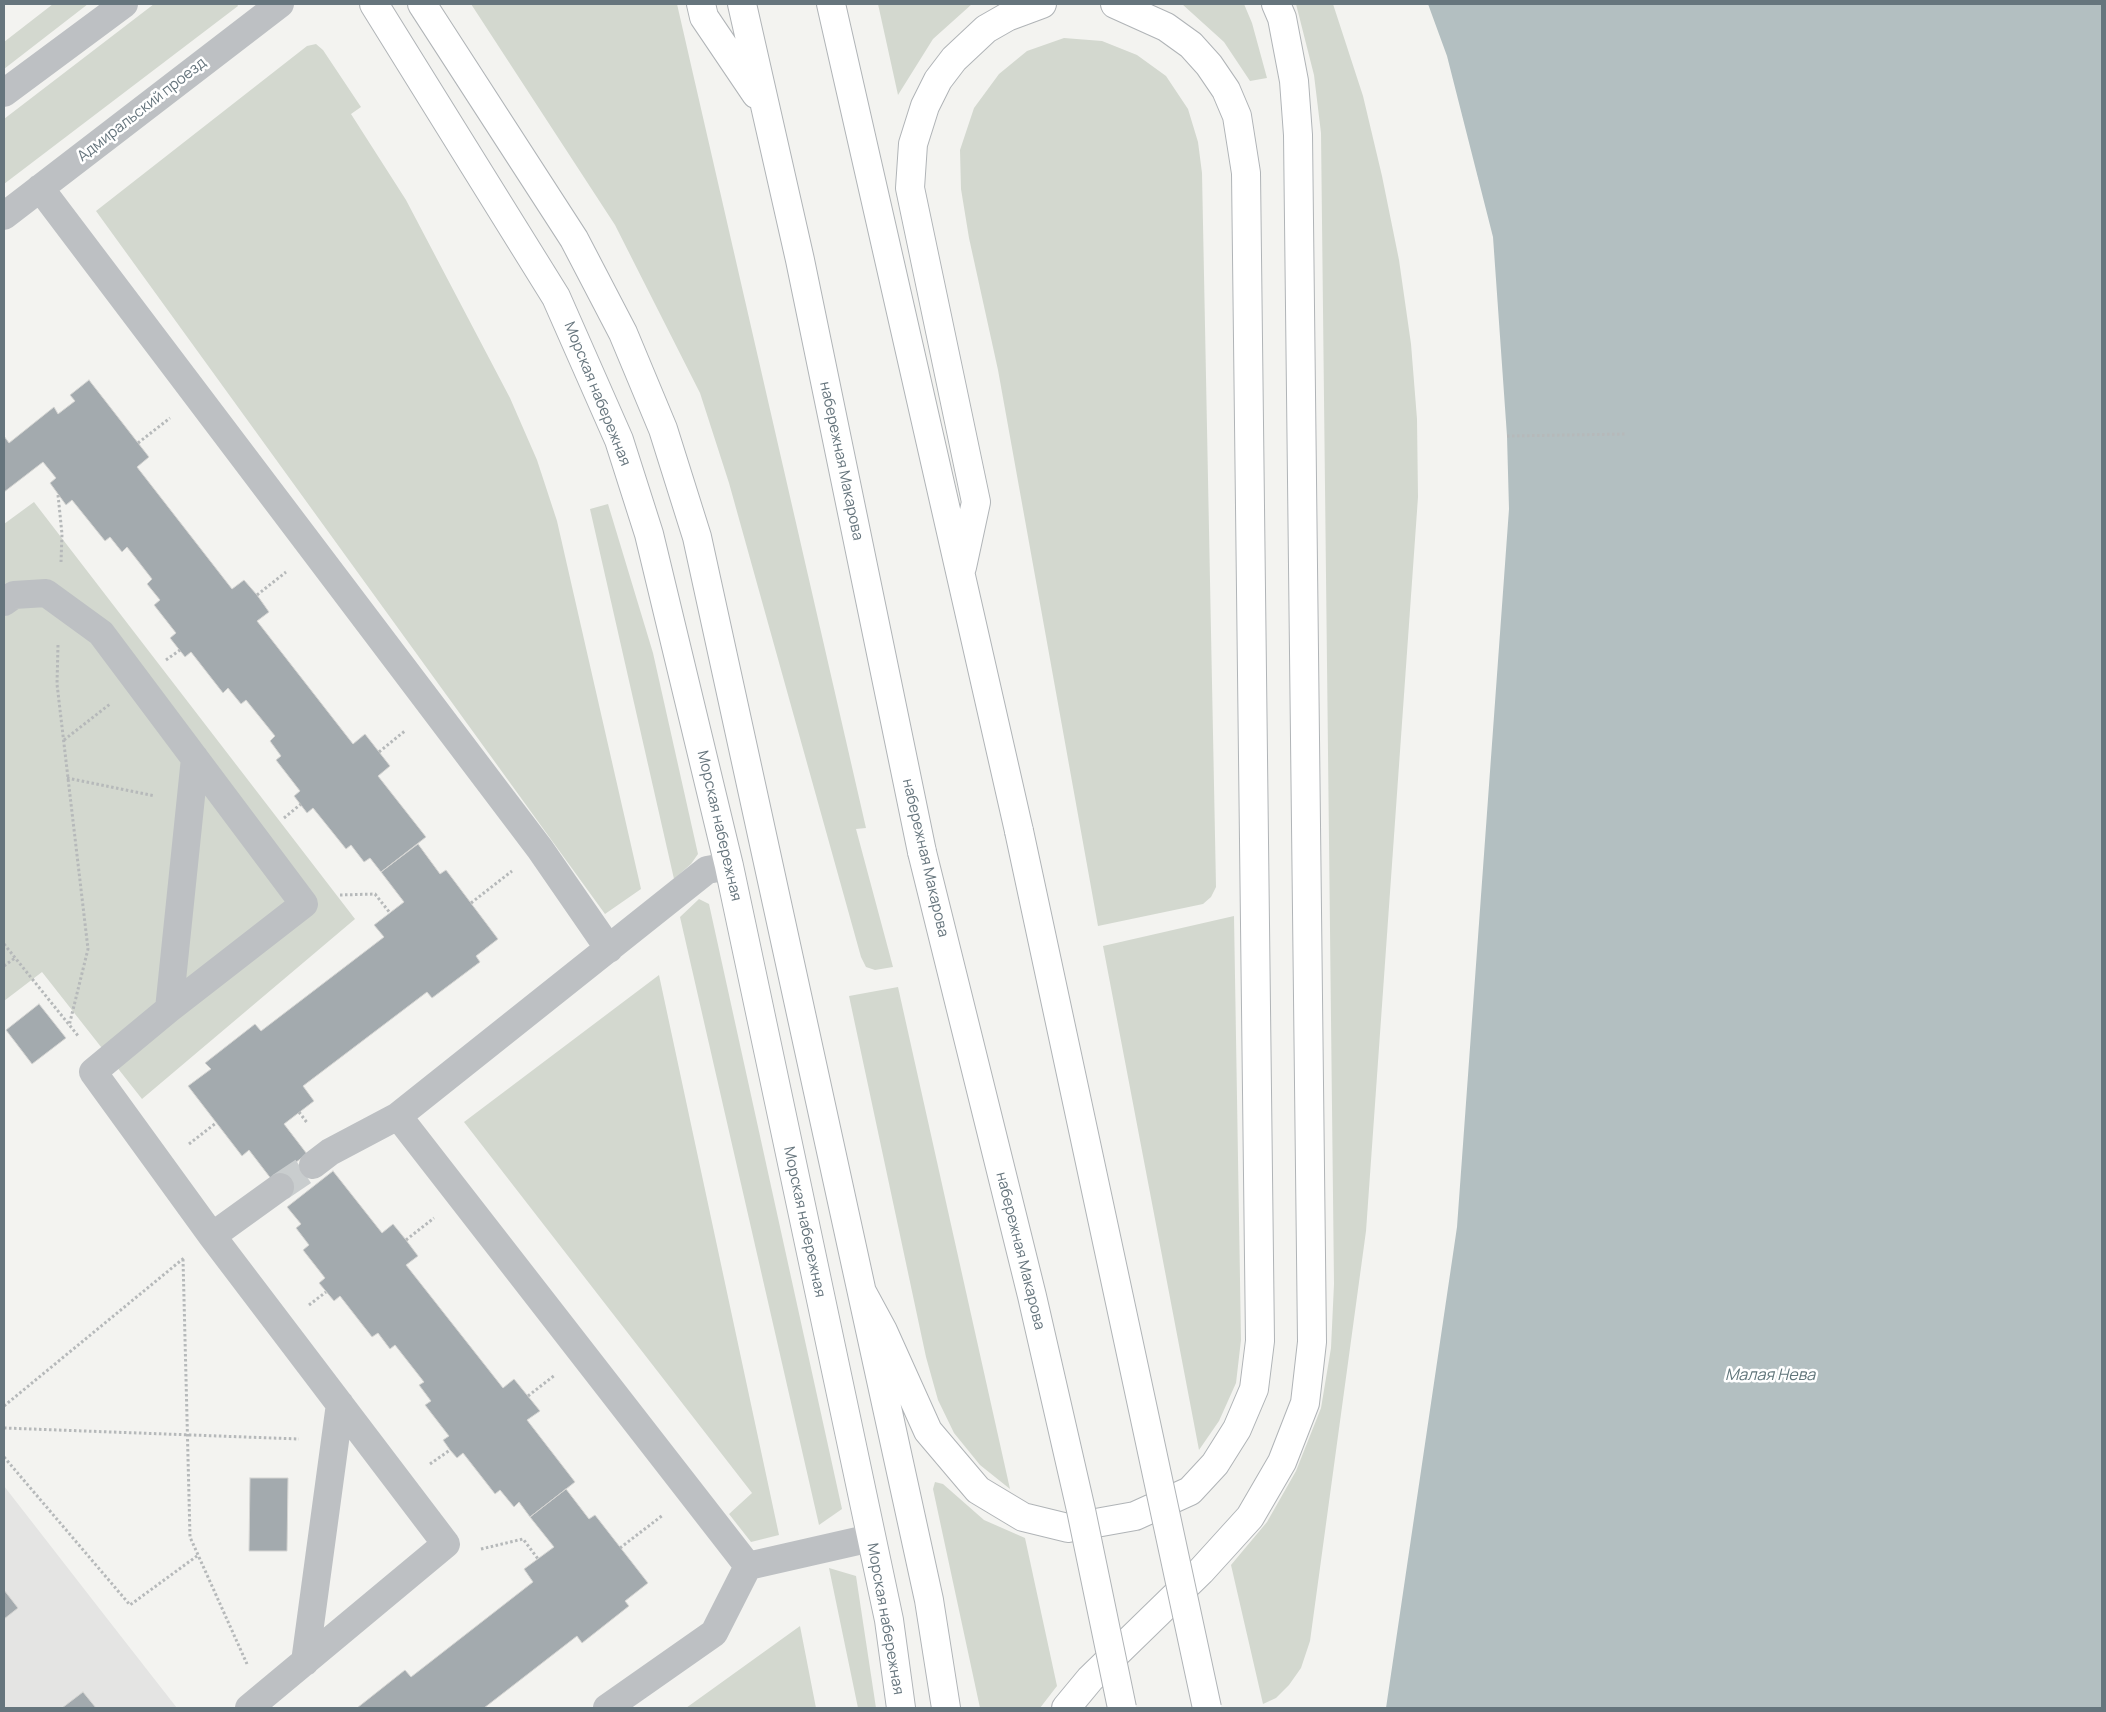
<!DOCTYPE html>
<html>
<head>
<meta charset="utf-8">
<style>
	body { margin:0 }
	#map { position:relative; width:2106px; height:1712px; overflow:hidden; background:#f3f3f0; font-family:Manrope,sans-serif }
	canvas { display:block }
	.frame { position:absolute; inset:0; border:5px solid #66757d; pointer-events:none }
</style>
</head>
<body>
<div id="map">
<canvas width="2106" height="1712"></canvas>
<div class="frame"></div>
</div>
<script>
const ctx = document.querySelector('canvas').getContext('2d');
ctx.lineJoin = 'round';
function fill(path, color) { ctx.fillStyle = color; ctx.fill(path, 'evenodd'); }
const shape = rows => new Path2D(rows.map(r => 'M' + r).join(''));
function stroke(path, color, width, dash) { ctx.strokeStyle = color; ctx.lineWidth = width; ctx.lineCap = dash ? 'butt' : 'round'; ctx.setLineDash(dash || []); ctx.stroke(path); }
function drawText(font, color, halo, rows, align = 'center') {
  ctx.font = font + ' Manrope,sans-serif'; ctx.lineWidth = 5; ctx.setLineDash([]); ctx.textBaseline = 'middle'; ctx.strokeStyle = halo; ctx.fillStyle = color; for (const [text, x, y, turn = 0] of rows) {
    ctx.save(); ctx.translate(x, y); ctx.rotate((+turn || 0) * Math.PI / 180); ctx.textAlign = isNaN(turn) ? turn : align; if (halo) ctx.strokeText(text, 0, 0); ctx.fillText(text, 0, 0); ctx.restore();
  }
}
fill(shape([
	[4,1486,109,1621,177,1708,4,1708]
]), '#e4e4e3');
fill(shape([
	[53,4,88,4,4,69,4,42],
	[154,4,237,4,238,6,4,184,4,119],
	[471,4,677,4,866,828,856,829,893,967,875,970,866,967,861,957,729,483,700,393,615,225],
	[878,4,972,4,933,39,898,95],
	[1182,4,1244,4,1252,23,1267,78,1250,81,1224,42],
	[1296,4,1333,4,1363,96,1382,176,1399,260,1411,344,1417,419,1418,497,1366,1231,1310,1641,1301,1668,1289,1685,1276,1698,1263,1704,1231,1565,1267,1522,1296,1471,1321,1408,1331,1348,1334,1284,1321,133,1314,75],
	[1064,38,1102,41,1137,55,1166,76,1188,109,1198,142,1202,173,1216,887,1211,897,1203,904,1098,926,998,370,969,238,961,189,960,150,974,108,999,74,1027,51],
	[316,44,323,50,361,107,351,114,406,200,510,398,537,460,557,521,641,889,605,914,96,211,307,46],
	[34,502,355,919,142,1099,42,972,4,1001,4,524],
	[608,504,653,653,698,854,691,864,674,879,590,509],
	[699,899,709,904,842,1509,819,1525,680,917],
	[1234,916,1241,1340,1236,1383,1219,1421,1199,1450,1103,946],
	[659,975,779,1535,751,1542,729,1514,752,1493,464,1122],
	[898,987,1010,1489,980,1465,954,1433,938,1400,926,1357,849,996],
	[935,1482,943,1484,984,1520,1025,1538,1057,1686,1040,1708,980,1708,933,1489],
	[829,1568,856,1576,876,1708,858,1708],
	[800,1626,816,1708,686,1708]
]), '#d3d8cf');
fill(shape([
	[1428,4,2102,4,2102,1708,1386,1708,1457,1227,1509,509,1507,436,1493,237,1447,56]
]), '#b3bfc1');
const building = shape([
	[89,380,149,457,137,467,232,589,244,580,257,595,269,612,257,621,353,744,365,734,390,766,378,776,426,837,381,872,370,858,364,862,351,845,346,849,313,808,307,813,294,796,300,791,276,760,281,756,270,741,275,736,246,700,241,704,228,688,223,693,191,652,185,657,170,638,176,633,154,605,160,600,147,584,152,579,127,547,122,552,110,537,105,541,72,500,66,505,50,483,56,478,43,462,4,492,4,436,9,443,54,407,58,414,75,401,70,395,89,380],
	[418,844,440,874,446,870,498,939,476,956,480,962,432,998,427,992,303,1086,314,1101,284,1124,307,1154,272,1180,249,1150,242,1156,188,1086,211,1069,205,1063,255,1024,261,1031,384,937,374,925,404,902,381,872,418,844],
	[39,1004,66,1038,32,1064,6,1030,39,1004],
	[333,1171,382,1233,393,1224,406,1240,418,1256,406,1265,503,1388,514,1379,540,1411,527,1420,575,1482,530,1517,519,1502,514,1507,500,1490,495,1494,463,1453,457,1458,450,1450,443,1440,449,1436,425,1405,431,1401,419,1385,424,1382,395,1345,390,1349,378,1333,372,1337,340,1296,334,1301,319,1283,325,1278,303,1250,309,1245,296,1228,301,1224,287,1207,333,1171],
	[250,1478,288,1478,287,1551,249,1551,250,1478],
	[566,1489,589,1519,595,1515,648,1583,625,1601,629,1606,582,1643,577,1636,484,1708,357,1708,405,1670,411,1677,533,1582,524,1569,554,1547,530,1517,566,1489],
	[4,1590,18,1608,4,1619,4,1590],
	[83,1692,96,1708,62,1708,83,1692]
]);
fill(building, '#a3aaae');
stroke(building, '#d4d4d2', 1);
stroke(shape([
	[280,1187,313,1165]
]), '#c9cdce', 28, [28, 14]);
const major = shape([
	[374,4,556,297,619,440,649,534,729,866,889,1620,901,1708],
	[422,4,574,239,623,333,663,429,697,537,929,1600,946,1708],
	[701,4,704,17,756,94],
	[742,4,800,260,922,852],
	[831,4,1019,831],
	[962,567,976,502,910,188,913,144,925,106,938,80,954,59,986,29,1007,17,1042,4],
	[863,1294,883,1331,928,1431,978,1490,1023,1517,1068,1528,1135,1516,1190,1491,1215,1464,1237,1429,1254,1389,1260,1341,1246,173,1237,116,1226,90,1209,65,1191,45,1166,27,1115,4],
	[1066,1708,1090,1679,1201,1571,1250,1517,1282,1462,1305,1403,1312,1342,1298,135,1294,81,1282,18,1276,4]
]);
stroke(major, '#b0b4b7', 30);
stroke(shape([
	[1507,436,1627,434],
	[138,443,170,418],
	[58,495,62,534,61,562],
	[257,595,286,572],
	[58,645,57,684,88,949,69,1026],
	[166,660,180,650],
	[64,740,110,704],
	[379,752,406,730],
	[67,778,155,796],
	[284,818,301,804],
	[340,895,375,894,390,913],
	[471,903,512,871],
	[4,944,79,1037],
	[4,966,15,958],
	[299,1112,308,1124],
	[189,1144,216,1123],
	[406,1240,434,1218],
	[183,1259,190,1537,247,1664],
	[309,1305,326,1292],
	[528,1396,555,1375],
	[4,1406,184,1258],
	[4,1428,299,1439],
	[4,1457,130,1605,197,1556],
	[430,1464,450,1450],
	[620,1548,663,1515],
	[481,1549,523,1539,538,1559]
]), '#b6b9ba', 3, [2.5, 2.5]);
stroke(shape([
	[4,93,124,4],
	[40,188,540,849,609,949],
	[4,216,280,4],
	[4,602,14,595,46,593,101,633,304,904,169,1009,93,1072,212,1236,446,1544,249,1708],
	[169,1009,195,758],
	[398,1116,748,1566],
	[313,1165,330,1152,398,1116,707,870,729,866],
	[212,1236,280,1187],
	[305,1662,340,1404],
	[607,1708,714,1633,748,1566,871,1538]
]), '#bdc0c3', 28);
stroke(major, '#fff', 28);
const majorBridge = shape([
	[1019,831,1207,1708],
	[922,852,1032,1296,1081,1510,1122,1708]
]);
stroke(majorBridge, '#b0b4b7', 30, []);
stroke(majorBridge, '#fff', 28);
drawText('15px', '#66757d', '#fff', [
	["Адмиральский проезд",142,110,-38],
	["Морская набережная",597,394,68],
	["набережная Макарова",841,461,78],
	["Морская набережная",719,826,77],
	["набережная Макарова",925,858,77],
	["Морская набережная",804,1222,78],
	["набережная Макарова",1020,1251,76],
	["Морская набережная",885,1619,80]
]);
drawText('italic 16px', '#61767b', '#fff', [
	["Малая Нева",1770,1376]
]);
</script>
</body>
</html>
